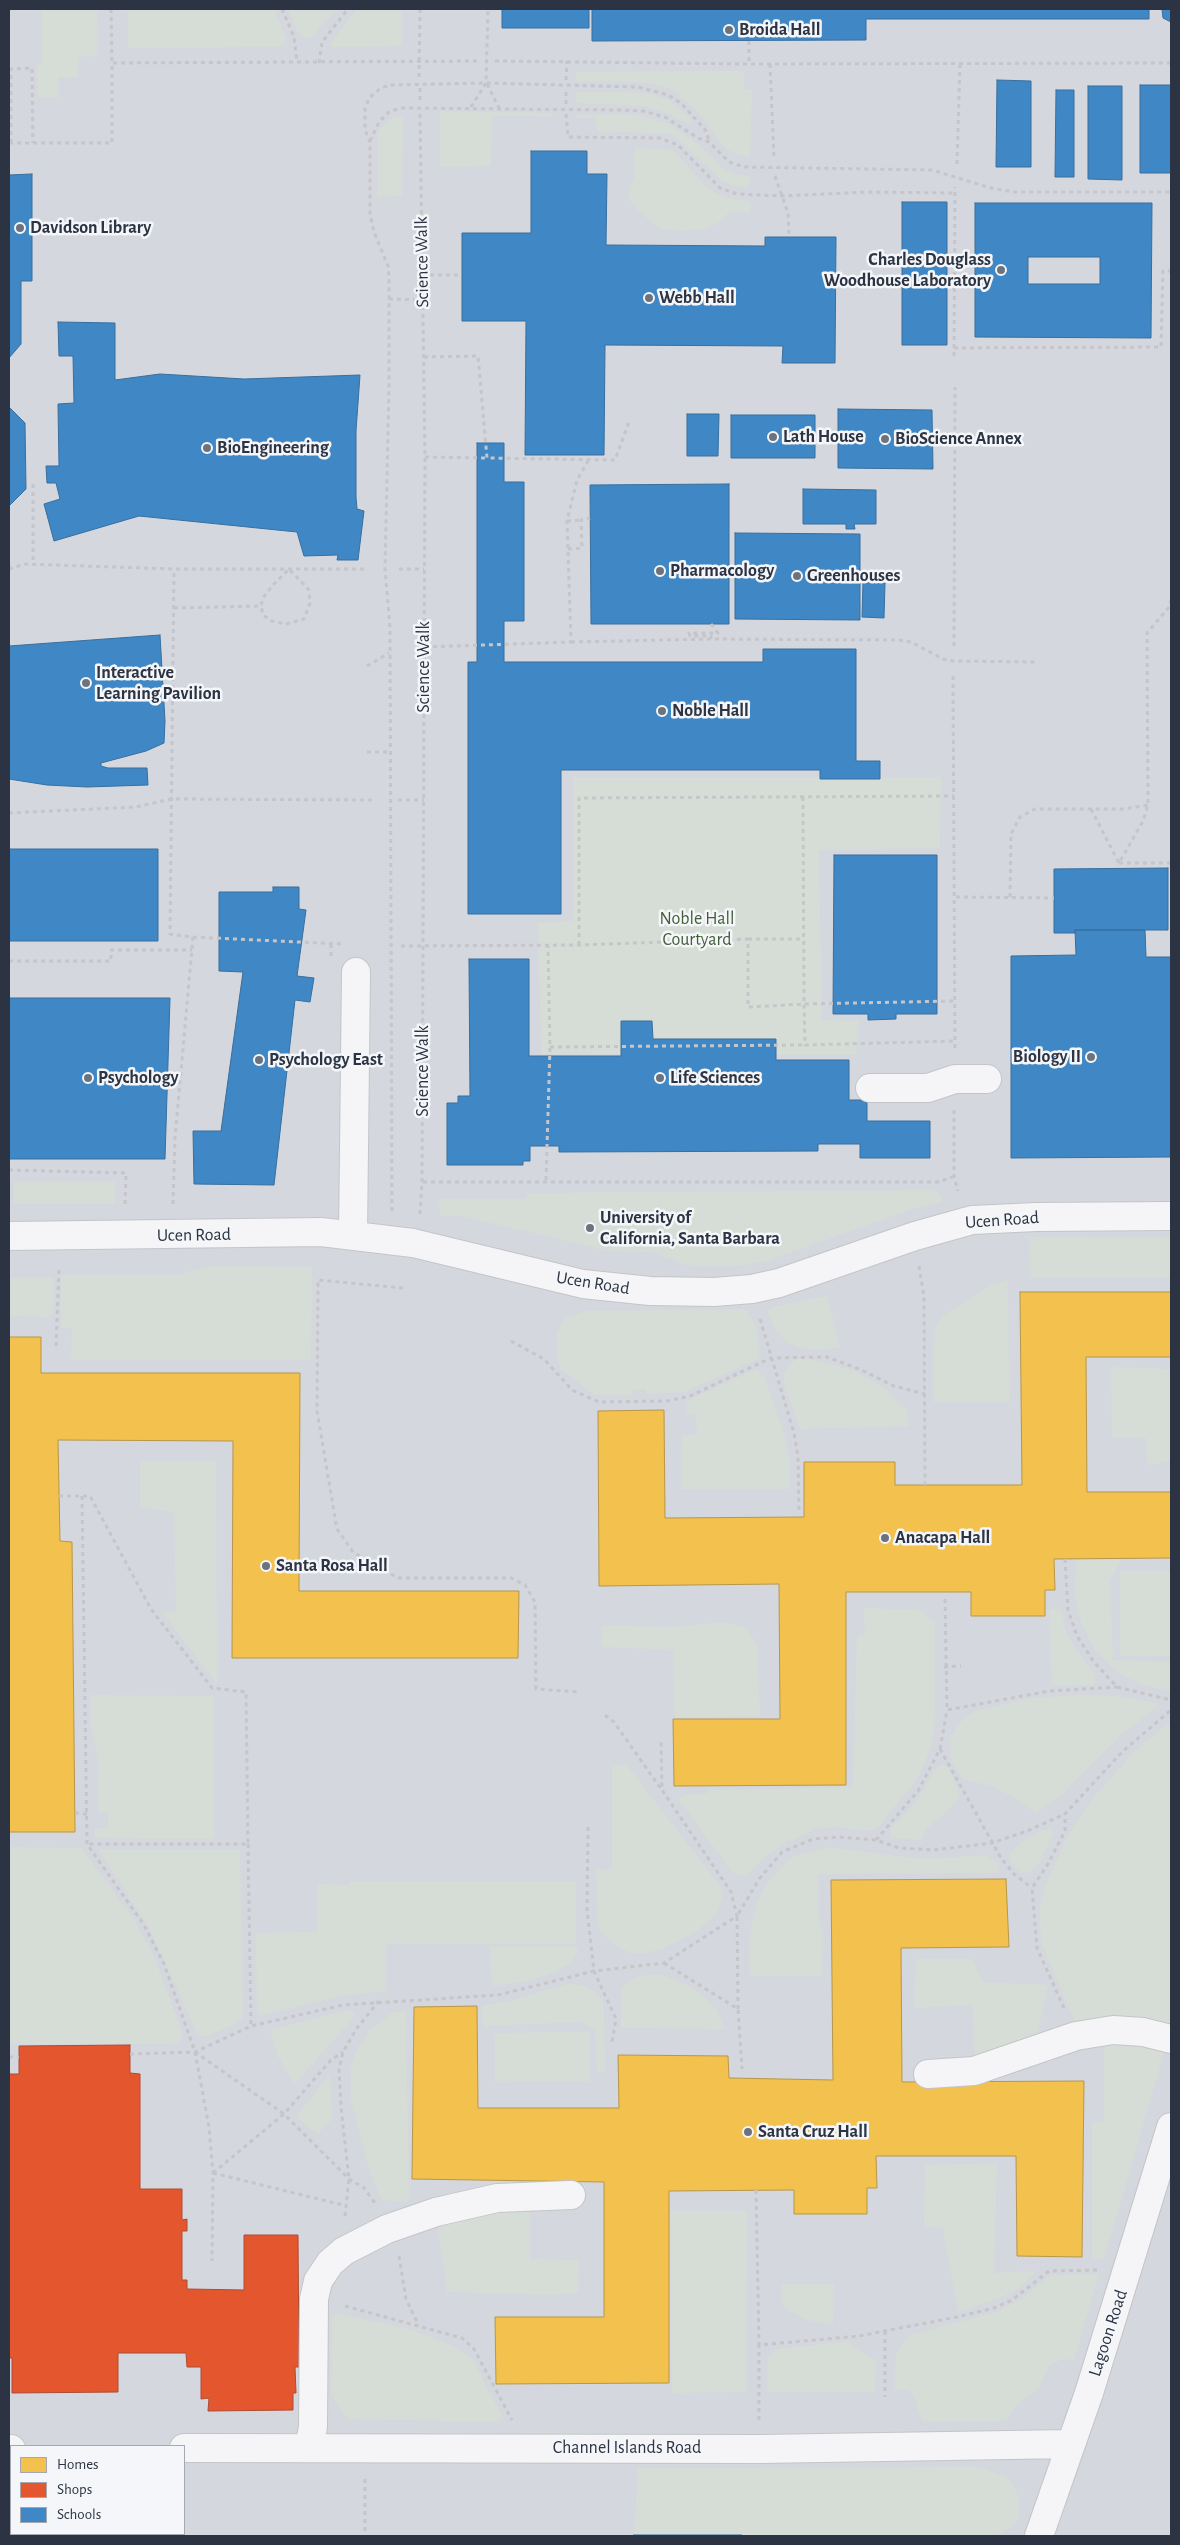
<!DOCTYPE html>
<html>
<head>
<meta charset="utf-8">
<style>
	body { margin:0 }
	#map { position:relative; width:1180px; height:2545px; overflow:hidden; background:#e5e7ea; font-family:"Alegreya Sans",sans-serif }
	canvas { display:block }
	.frame { position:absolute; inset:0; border:10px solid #2c3443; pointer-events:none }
	.legend { position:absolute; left:10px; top:2445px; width:175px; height:90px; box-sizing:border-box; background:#f4f6f9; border:1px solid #a4a8b0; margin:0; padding:6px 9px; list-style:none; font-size:15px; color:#2c3443 }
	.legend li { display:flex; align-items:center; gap:10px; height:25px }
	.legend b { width:25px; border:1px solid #a4a8b0 }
</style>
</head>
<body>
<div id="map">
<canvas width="1180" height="2545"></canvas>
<div class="frame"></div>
<ul class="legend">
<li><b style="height:14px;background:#f2c14e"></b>Homes</li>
<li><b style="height:14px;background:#e4572e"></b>Shops</li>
<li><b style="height:14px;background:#3f88c5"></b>Schools</li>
</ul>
</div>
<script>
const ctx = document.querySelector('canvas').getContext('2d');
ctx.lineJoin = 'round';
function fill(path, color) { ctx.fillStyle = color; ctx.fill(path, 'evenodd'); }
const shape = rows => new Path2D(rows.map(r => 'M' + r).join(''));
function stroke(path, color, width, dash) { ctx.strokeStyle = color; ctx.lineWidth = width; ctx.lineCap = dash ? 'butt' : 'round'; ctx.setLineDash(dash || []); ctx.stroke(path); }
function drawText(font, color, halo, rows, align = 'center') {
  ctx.font = font + ' "Alegreya Sans",sans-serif'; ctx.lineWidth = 5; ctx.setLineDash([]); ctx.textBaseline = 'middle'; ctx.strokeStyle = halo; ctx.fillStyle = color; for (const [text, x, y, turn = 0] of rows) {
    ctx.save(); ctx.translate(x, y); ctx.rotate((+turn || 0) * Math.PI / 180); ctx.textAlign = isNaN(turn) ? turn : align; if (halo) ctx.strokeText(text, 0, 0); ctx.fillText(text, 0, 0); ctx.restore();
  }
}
fill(shape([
	[9,9,1171,9,1171,2536,9,2536],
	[11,2446,184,2446,184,2534,11,2534]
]), '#d4d7dd');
fill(shape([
	[42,9,97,9,98,56,78,57,78,77,58,77,58,97,38,97,37,64,42,64],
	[128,9,274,9,286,38,285,43,279,47,128,48],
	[288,9,336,9,311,38,299,35],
	[357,9,402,9,402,46,332,47,331,43],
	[741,71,744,74,744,89,752,89,750,156,739,155,726,149,697,111,675,92,664,86,638,82,576,81,576,72],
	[576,92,629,92,651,94,668,100,689,117,692,122,687,124,667,113,644,106,576,103],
	[440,111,552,113,552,116,492,116,491,166,440,167],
	[619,114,636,115,667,123,695,142,722,168,735,174,749,176,749,187,735,186,722,181,672,134,597,131,595,118,576,118,576,115],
	[396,117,403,117,402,196,377,197,377,134,387,121],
	[635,148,673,150,702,183,717,194,735,200,750,201,750,212,728,213,722,221,704,229,683,231,663,229,655,225,632,205,628,194,634,176],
	[573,777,941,777,940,848,819,850,822,1020,858,1021,856,1055,541,1054,538,923,573,921],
	[14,1182,115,1182,115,1204,14,1204],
	[932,1190,940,1194,943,1202,915,1208,767,1261,738,1266,690,1266,651,1252,609,1251,461,1216,440,1216,439,1199,526,1199,528,1193],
	[1029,1237,1171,1238,1171,1278,1031,1278],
	[208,1266,312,1267,311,1360,71,1360,72,1328,61,1328,61,1275,179,1275],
	[9,1278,53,1278,53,1313,47,1317,9,1316],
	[1008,1280,1009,1402,934,1402,934,1339,936,1327,942,1316,991,1285],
	[827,1296,840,1348,813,1350,797,1347,786,1341,775,1328,768,1314,768,1310,771,1307],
	[745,1309,756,1326,760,1358,685,1392,646,1394,646,1389,633,1389,631,1395,595,1395,560,1369,557,1356,557,1333,564,1319,586,1311],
	[805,1357,854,1371,885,1388,907,1410,909,1426,800,1429,785,1386,784,1376,789,1365,795,1360],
	[1111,1367,1171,1369,1171,1460,1150,1465,1147,1461,1146,1438,1112,1437],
	[756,1369,765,1378,785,1437,789,1457,789,1489,681,1489,682,1437,697,1434,696,1416,686,1414,687,1401],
	[140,1461,216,1461,217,1684,162,1612,176,1611,174,1512,140,1507],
	[1123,1556,1110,1581,1113,1660,1171,1662,1170,1691,1141,1684,1117,1672,1095,1650,1081,1623,1075,1595,1076,1557],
	[1120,1571,1171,1571,1171,1656,1120,1656],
	[864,1608,923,1610,928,1619,935,1622,935,1716,932,1743,925,1763,915,1782,876,1829,866,1831,839,1827,817,1829,784,1843,768,1854,747,1876,737,1875,731,1871,678,1798,685,1795,705,1794,710,1790,853,1787,857,1636,865,1634],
	[1061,1609,1066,1631,1076,1650,1096,1676,1093,1685,1052,1685,1049,1610],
	[724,1622,746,1628,757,1645,760,1716,675,1718,673,1650,602,1647,602,1627,605,1625,673,1627],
	[91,1695,213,1696,214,1839,95,1838,95,1828,108,1828,108,1813,98,1812,99,1761,91,1727],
	[1078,1695,1115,1696,1156,1703,1158,1706,1122,1734,1061,1796,1035,1813,1017,1799,993,1787,961,1778,952,1762,950,1750,951,1738,957,1727,965,1717,978,1710,1032,1698],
	[1171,1721,1171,2026,1075,2022,1041,1943,1040,1908,1044,1889,1068,1835,1093,1798,1135,1751],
	[626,1764,720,1886,723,1896,717,1914,697,1931,664,1948,647,1953,631,1953,618,1947,601,1932,598,1918,596,1870,612,1869,612,1767],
	[941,1764,949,1768,959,1793,957,1802,927,1829,921,1840,893,1838,890,1835,891,1828,915,1804,936,1768],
	[1042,1830,1050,1830,1053,1833,1040,1862,1029,1873,1020,1873,1010,1861,1009,1854,1024,1840],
	[9,1847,81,1848,132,1916,153,1954,182,2031,180,2041,172,2044,9,2044],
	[827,1847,923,1859,986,1855,999,1864,997,1873,818,1874,818,1914,823,1935,821,1976,750,1976,750,1931,756,1906,765,1886,787,1861,795,1856],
	[98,1849,240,1849,243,2016,239,2022,207,2036,202,2036,197,2033,149,1928],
	[349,1881,576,1881,576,1944,386,1944,386,1991,341,1996,257,2016,256,1933,317,1932,317,1884,349,1885],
	[490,1946,578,1946,578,1952,571,1963,548,1975,528,1981,492,1986],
	[916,1959,972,1959,983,1982,1048,1985,1036,2041,974,2060,973,2005,914,2008],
	[644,1975,662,1975,688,1985,705,1997,717,2011,725,2029,621,2028,621,1990,630,1980],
	[567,1984,584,1985,594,1991,602,2000,604,2010,605,2071,597,2072,595,2030,581,2022,484,2026,481,2006,517,1999],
	[348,2010,354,2013,354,2017,295,2084,278,2057,270,2030],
	[393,2012,406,2012,409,2202,381,2200,368,2166,351,2099,351,2066,358,2047,369,2031],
	[589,2032,590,2081,495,2082,495,2033],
	[1104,2043,1166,2046,1104,2259,1092,2258,1092,2123,1104,2120],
	[330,2074,332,2119,318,2134,296,2117],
	[997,2163,994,2273,1037,2271,1018,2289,1002,2297,958,2312,943,2229,924,2226,925,2165],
	[530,2207,530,2259,579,2260,578,2293,550,2295,447,2292,438,2227,494,2212],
	[670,2211,747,2211,746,2392,672,2393],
	[1099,2274,1074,2360,1062,2359,1049,2366,1039,2388,1016,2406,1006,2421,922,2421,913,2393,906,2390,894,2390,896,2352,910,2335,996,2312,1022,2299,1046,2278,1053,2275],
	[782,2284,834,2284,833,2324,810,2321,791,2312,782,2304],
	[336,2313,412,2330,454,2346,473,2360,503,2418,498,2422,348,2419,333,2399,331,2393,332,2317],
	[849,2341,860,2351,876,2360,875,2392,767,2392,768,2359,776,2349],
	[980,2467,1006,2477,1014,2487,1019,2500,1019,2518,1011,2527,996,2536,634,2535,638,2468]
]), '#d6ddd6');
const homes = shape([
	[1020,1292,1171,1292,1171,1357,1086,1357,1087,1492,1171,1492,1171,1558,1054,1559,1055,1590,1045,1590,1045,1616,971,1616,971,1592,846,1592,846,1785,674,1786,673,1719,780,1719,779,1584,599,1586,598,1411,664,1410,665,1518,804,1517,804,1462,895,1462,895,1485,1022,1485,1020,1292],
	[9,1337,41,1337,41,1373,300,1373,299,1591,519,1591,518,1658,232,1658,233,1441,58,1440,60,1541,72,1542,75,1832,9,1832,9,1337],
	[1006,1879,1009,1947,901,1948,902,2082,1084,2081,1082,2257,1017,2256,1016,2156,876,2156,877,2188,867,2188,867,2214,794,2214,794,2190,669,2191,669,2383,496,2384,495,2317,604,2317,604,2182,412,2179,414,2007,477,2006,478,2108,619,2108,618,2055,728,2056,729,2078,833,2080,831,1880,1006,1879]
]);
fill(homes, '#f2c14e');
stroke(homes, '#b7974b', 1);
const shops = shape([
	[130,2045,130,2073,140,2074,140,2189,182,2189,182,2220,187,2219,187,2231,182,2231,182,2280,187,2280,187,2289,244,2290,244,2235,298,2235,299,2367,295,2367,296,2393,293,2393,293,2410,208,2411,209,2398,201,2399,201,2367,187,2367,186,2353,118,2353,118,2392,12,2393,12,2358,9,2358,9,2074,19,2074,19,2046,130,2045]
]);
fill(shops, '#e4572e');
stroke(shops, '#ad4c34', 1);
const schools = shape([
	[502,9,589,9,589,28,502,28,502,9],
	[592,9,1149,9,1149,19,866,19,866,40,592,41,592,9],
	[1162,9,1171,9,1171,22,1163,18,1162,9],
	[997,80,1031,81,1031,167,996,167,997,80],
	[1140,85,1171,85,1171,173,1140,173,1140,85],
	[1088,86,1122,86,1122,180,1088,179,1088,86],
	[1056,90,1074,90,1074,177,1055,177,1056,90],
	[531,151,587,151,587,174,607,174,606,245,765,246,765,237,836,237,835,363,782,363,783,346,605,345,604,455,525,455,526,321,462,321,462,233,531,233,531,151],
	[32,174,32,281,21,281,21,344,9,358,9,175,32,174],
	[902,202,947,202,947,345,902,345,902,202],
	[975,203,1152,203,1151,338,975,337,975,203],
	[1028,257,1100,257,1100,284,1028,284,1028,257],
	[58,322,115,323,115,380,160,374,244,379,360,375,356,431,356,497,357,509,364,511,358,560,337,560,338,555,304,556,297,532,139,516,54,541,44,504,60,499,56,483,47,483,46,466,59,466,58,404,74,403,73,356,59,356,58,322],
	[9,407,25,423,26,489,9,506,9,407],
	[838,409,932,410,933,469,838,468,838,409],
	[687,414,719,414,718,456,687,456,687,414],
	[731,415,815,415,815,458,731,458,731,415],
	[477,443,504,443,504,482,524,482,524,621,504,621,504,662,763,662,763,649,856,649,856,761,880,761,880,779,820,779,820,770,561,770,561,914,468,914,468,662,477,662,477,443],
	[729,484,729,624,591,624,590,485,729,484],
	[803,489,876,490,876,524,854,524,855,529,846,529,846,524,803,524,803,489],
	[735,533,860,534,860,620,735,619,735,533],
	[863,582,885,583,884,618,862,617,863,582],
	[160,635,165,721,164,743,146,751,101,763,101,766,108,768,147,768,148,785,87,787,47,785,9,779,9,646,160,635],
	[9,849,158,849,158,941,9,941,9,849],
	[834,855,937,855,937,1014,896,1014,896,1019,868,1020,868,1014,833,1014,834,855],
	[1168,868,1168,930,1075,930,1075,933,1054,933,1054,869,1168,868],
	[273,887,299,887,299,909,306,910,297,976,314,978,310,1002,295,1000,274,1185,194,1184,193,1131,221,1131,243,972,219,971,219,892,273,892,273,887],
	[1075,930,1145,930,1146,957,1171,957,1171,1157,1011,1158,1011,956,1076,955,1075,930],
	[469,959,529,959,529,1056,621,1056,621,1021,652,1021,653,1039,776,1039,776,1060,849,1060,849,1100,867,1100,867,1121,930,1121,930,1158,860,1158,860,1144,818,1144,818,1151,559,1152,559,1146,530,1146,530,1161,523,1161,523,1165,447,1165,447,1103,458,1103,458,1096,470,1096,469,959],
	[9,998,170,998,165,1159,9,1159,9,998],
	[634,2535,742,2535,742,2536,634,2536,634,2535]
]);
fill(schools, '#3f88c5');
stroke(schools, '#396f9e', 1);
const minor = shape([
	[870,1088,928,1088,955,1079,987,1079],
	[9,1236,321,1232,413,1243,583,1284,650,1291,714,1292,752,1289,779,1283,915,1236,972,1220,1036,1217,1171,1216],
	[353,1236,356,972],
	[928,2074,974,2071,1076,2036,1113,2030,1143,2032,1171,2039],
	[184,2448,760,2449,1070,2444],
	[309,2448,313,2427,314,2299,318,2281,330,2263,344,2251,387,2229,436,2212,497,2198,571,2195],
	[9,2449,11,2449],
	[1039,2536,1089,2393,1171,2127]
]);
stroke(minor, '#c3c5c8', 30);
stroke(shape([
	[111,9,112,63],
	[282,9,294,37,297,62],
	[749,41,749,64],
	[495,61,749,64,1171,63],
	[319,63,322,42,348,9],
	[770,64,774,157],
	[419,77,420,9],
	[566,80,567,61],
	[487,84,499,108],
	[420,88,420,100],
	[566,104,566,90],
	[471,107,486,83,488,9],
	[566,114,568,137,660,138,678,145,720,188,737,194,781,196,868,192,954,193],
	[370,141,379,122,390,111,403,108,621,110,643,111,665,117,698,138,709,142,729,162,744,167,932,170,991,188,1014,192,1171,192],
	[9,143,112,143,112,63,477,61],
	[11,143,11,69,32,68,33,143],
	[957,164,960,62],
	[775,176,788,213,789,237],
	[422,275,462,275],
	[389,299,423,300],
	[954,348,1161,347,1163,271,1171,271],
	[954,356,955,187],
	[424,357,478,356,487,458,615,460,629,422],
	[425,457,487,458],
	[33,484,33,564],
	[567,521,581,520],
	[568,549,582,548,581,520,590,518],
	[9,569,24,564,174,569,366,569],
	[399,569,424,569],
	[174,608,261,606,263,598,273,585,289,569,309,590,310,603,304,619,286,624,272,621,263,615,261,606],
	[711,624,718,633,689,633,690,636,711,636,711,639],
	[571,642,711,639,899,640,911,642,943,659,953,661,1036,662],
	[954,646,955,387],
	[425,647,571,642,567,521,577,480,589,459],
	[367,666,389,653],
	[953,676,955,1050],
	[367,752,390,752],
	[803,797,804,1004,954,1001],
	[398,800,424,800],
	[1091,809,1119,863,1143,821,1148,805,1147,633,1170,606,1171,597],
	[9,813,136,807,171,799,373,800],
	[1119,863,1171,863],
	[956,897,1054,898],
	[1010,897,1011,834,1020,817,1035,809,1124,809,1148,805],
	[193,937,342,944],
	[748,939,803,939],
	[579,945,579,798,954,796],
	[401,946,579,945,748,939,748,1007,804,1004,805,1045,955,1041],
	[331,956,331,944],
	[9,961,111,961,111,950,192,950],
	[550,1047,805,1045],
	[954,1110,954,1176,958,1191],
	[9,1170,126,1173,125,1205],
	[546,1180,550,1047,548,946],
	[423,1182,939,1182,954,1176],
	[173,1204,175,1138,193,937,170,934,174,569],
	[392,1211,390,627,385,569,389,387,389,276,388,266,374,232,370,214,370,142,365,130,365,108,370,97,381,88,390,85,486,83,638,87,668,95,682,104,707,132,709,142],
	[420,1214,422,1182,425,457,420,114],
	[919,1266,924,1297,925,1485],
	[403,1288,318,1280,317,1411,337,1529,353,1552,398,1578,511,1578,525,1585,535,1602,536,1689,579,1692],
	[760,1319,794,1433,798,1457,799,1510],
	[511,1341,544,1359,572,1390,599,1402,667,1401,690,1396,771,1358,827,1357,859,1369,894,1386,925,1394],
	[56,1346,59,1270],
	[59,1496,90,1496,151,1609,212,1688,246,1692,248,1844,88,1844],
	[82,1496,87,1844,144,1925,164,1964,195,2052,209,2127,213,2173,212,2261],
	[1065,1559,1068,1610,1077,1636,1094,1662,1117,1687,1171,1700],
	[945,1599,947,1710,1049,1691,1117,1687],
	[944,1667,961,1666],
	[605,1715,614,1722,661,1789],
	[940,1749,1001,1858,1014,1874,1032,1888],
	[75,1813,87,1814],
	[588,1827,587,1910,594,1971,616,2019,612,2042],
	[876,1840,918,1791,940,1749,947,1710],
	[248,1844,251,2026],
	[664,1963,738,2009,742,2069],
	[1064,2008,1037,1948,1032,1888,1048,1864,1065,1831,1065,1814],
	[738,2009,737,1916,760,1878,782,1852,813,1839,839,1837,876,1840,899,1848,934,1850,992,1843,1027,1831,1065,1814,1122,1752,1171,1710],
	[195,2052,284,2114,349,2179,364,2188,375,2203],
	[130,2054,195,2052,251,2026,343,2005,498,1995,594,1971,664,1963,737,1916,731,1892,662,1790,661,1739],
	[9,2057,19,2057],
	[213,2173,284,2114,331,2060,343,2052],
	[213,2173,347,2206],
	[756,2190,759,2345],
	[345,2216,349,2179,341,2107,339,2069,343,2052,357,2028,379,2001],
	[399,2256,406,2299,418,2324],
	[345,2306,462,2338,474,2349,512,2420],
	[885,2331,885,2397],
	[759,2420,759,2345,859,2336,957,2317,994,2308,1012,2300,1049,2271,1097,2270],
	[365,2479,365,2536]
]), '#c5c5ca', 3, [4, 4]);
stroke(minor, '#f5f5f7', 28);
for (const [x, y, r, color] of [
	[729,30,5,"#6d737d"],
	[20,228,5,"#6d737d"],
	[1001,270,5,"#6d737d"],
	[649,298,5,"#6d737d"],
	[773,437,5,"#6d737d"],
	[885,439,5,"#6d737d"],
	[207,448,5,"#6d737d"],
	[660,571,5,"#6d737d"],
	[797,576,5,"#6d737d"],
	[86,683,5,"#6d737d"],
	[662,711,5,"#6d737d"],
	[1091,1057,5,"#6d737d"],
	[259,1060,5,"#6d737d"],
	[88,1078,5,"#6d737d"],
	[660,1078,5,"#6d737d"],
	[590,1228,5,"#6d737d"],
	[885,1538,5,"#6d737d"],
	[266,1566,5,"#6d737d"],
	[748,2132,5,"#6d737d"]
]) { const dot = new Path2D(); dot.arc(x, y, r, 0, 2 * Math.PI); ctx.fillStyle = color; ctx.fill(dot); stroke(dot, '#f4f6f9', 2); }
drawText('bold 18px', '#2c3443', '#f4f6f9', [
	["Broida Hall",739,30],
	["Davidson Library",30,228],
	["Charles Douglass",991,260,"right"],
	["Woodhouse Laboratory",991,281,"right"],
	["Webb Hall",659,298],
	["Lath House",783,437],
	["BioScience Annex",895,439],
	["BioEngineering",217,448],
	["Pharmacology",670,571],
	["Greenhouses",807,576],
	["Interactive",96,673],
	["Learning Pavilion",96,694],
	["Noble Hall",672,711],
	["Biology II",1081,1057,"right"],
	["Psychology East",269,1060],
	["Psychology",98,1078],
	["Life Sciences",670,1078],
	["University of",600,1218],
	["California, Santa Barbara",600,1239],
	["Anacapa Hall",895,1538],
	["Santa Rosa Hall",276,1566],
	["Santa Cruz Hall",758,2132]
], 'left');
drawText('18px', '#2c3443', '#f4f6f9', [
	["Science Walk",422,262,-91],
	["Science Walk",424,667,-90],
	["Science Walk",423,1071,-90],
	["Ucen Road",1002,1220,-4],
	["Ucen Road",194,1235,-1],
	["Ucen Road",593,1283,9],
	["Lagoon Road",1108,2333,-72],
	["Channel Islands Road",627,2448]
]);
drawText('18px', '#405f39', '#f4f6f9', [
	["Noble Hall",697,919],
	["Courtyard",697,940]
]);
</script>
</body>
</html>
